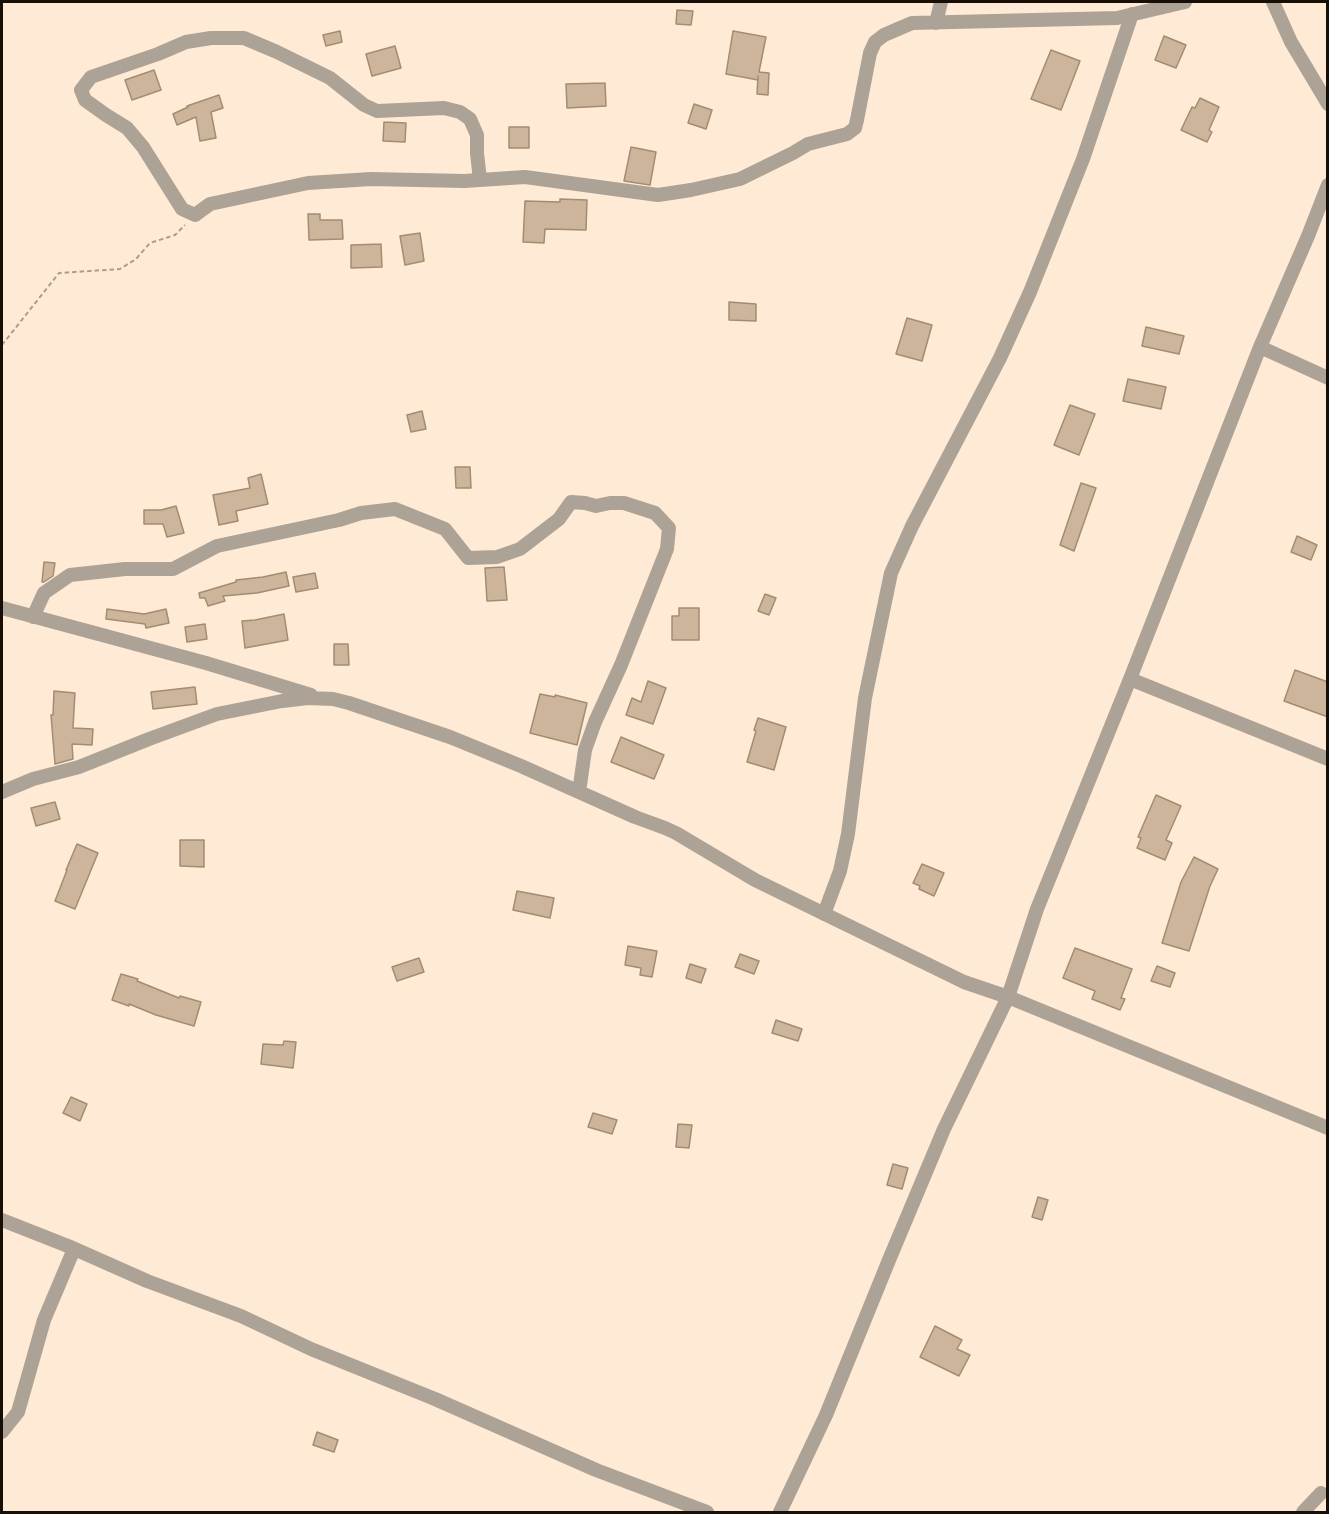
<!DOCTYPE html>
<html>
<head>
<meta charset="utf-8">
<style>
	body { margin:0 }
	#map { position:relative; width:1329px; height:1514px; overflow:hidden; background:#ffebd5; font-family:"Open Sans",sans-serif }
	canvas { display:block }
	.frame { position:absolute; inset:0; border:3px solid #170f06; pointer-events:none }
</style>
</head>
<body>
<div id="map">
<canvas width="1329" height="1514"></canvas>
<div class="frame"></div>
</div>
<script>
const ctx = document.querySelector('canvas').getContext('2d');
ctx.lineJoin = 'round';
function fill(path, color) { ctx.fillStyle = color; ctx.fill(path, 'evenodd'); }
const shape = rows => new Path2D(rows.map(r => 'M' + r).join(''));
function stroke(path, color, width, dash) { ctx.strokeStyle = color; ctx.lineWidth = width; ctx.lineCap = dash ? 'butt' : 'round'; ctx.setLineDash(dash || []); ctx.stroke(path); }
const building = shape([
	[677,10,693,11,691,25,676,24,677,10],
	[340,31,342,42,326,46,323,35,340,31],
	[733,31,766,37,759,72,769,73,768,95,757,94,758,76,758,80,726,74,733,31],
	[1164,36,1186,45,1176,68,1155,60,1164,36],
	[395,46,401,68,372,76,366,54,395,46],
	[1051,50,1080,61,1061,110,1031,99,1051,50],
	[154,70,161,90,132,100,125,80,154,70],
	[605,83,606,106,567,108,566,84,605,83],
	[219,95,223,108,211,112,216,138,200,141,196,117,177,125,173,114,188,107,187,106,219,95],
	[1200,98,1219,107,1209,130,1212,132,1207,142,1181,130,1192,107,1195,108,1200,98],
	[694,104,712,110,706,129,688,123,694,104],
	[384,122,406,123,405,142,383,141,384,122],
	[509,127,529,127,529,148,509,148,509,127],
	[631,147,656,152,650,185,624,181,631,147],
	[560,199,587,200,586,230,545,229,544,243,523,242,525,201,560,202,560,199],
	[308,214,320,214,320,220,342,220,343,239,309,240,308,214],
	[420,233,424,261,405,265,400,236,420,233],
	[381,244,382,267,351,268,351,245,381,244],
	[729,302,756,304,756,321,729,320,729,302],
	[907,318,932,325,922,361,896,354,907,318],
	[1146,327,1184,336,1179,354,1142,346,1146,327],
	[1128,379,1166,387,1161,409,1123,401,1128,379],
	[1070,405,1095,414,1079,455,1054,445,1070,405],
	[422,411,426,429,411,432,407,415,422,411],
	[455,467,470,467,471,488,456,488,455,467],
	[261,474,268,504,236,511,238,521,219,525,213,495,250,488,248,478,261,474],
	[1081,483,1096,488,1074,551,1060,545,1081,483],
	[176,506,184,533,167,537,163,524,144,524,144,510,161,510,176,506],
	[1297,536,1317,545,1311,560,1291,552,1297,536],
	[44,562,55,563,53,576,44,582,42,582,44,562],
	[504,567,507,600,487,601,485,568,504,567],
	[286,572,289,586,257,593,223,596,225,601,208,606,205,598,200,598,199,593,236,582,236,580,263,577,286,572],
	[315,573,318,588,296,592,293,577,315,573],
	[765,594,776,598,769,615,758,611,765,594],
	[679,608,699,608,699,640,672,640,672,616,679,616,679,608],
	[107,609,144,614,166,609,169,623,146,628,145,624,106,619,107,609],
	[284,614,288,640,245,648,242,621,255,620,284,614],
	[205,624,207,639,187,642,185,627,205,624],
	[334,644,348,644,349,665,334,665,334,644],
	[1295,670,1328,682,1328,717,1284,701,1295,670],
	[648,681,666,688,653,724,626,715,632,698,641,702,648,681],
	[195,687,197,704,153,709,151,692,195,687],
	[54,691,75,693,73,728,93,729,92,745,72,744,73,759,55,764,51,715,53,715,54,691],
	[540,694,555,697,555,695,587,703,577,745,530,733,540,694],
	[758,718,786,727,774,770,747,762,756,731,754,730,758,718],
	[621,737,664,755,654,779,611,762,621,737],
	[1156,795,1181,806,1166,840,1172,843,1165,860,1137,848,1141,838,1138,837,1156,795],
	[55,802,60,819,36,826,31,808,55,802],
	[180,840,204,840,204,867,180,866,180,840],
	[77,844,98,853,75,909,55,901,67,870,66,870,77,844],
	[1194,857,1218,869,1210,886,1189,951,1162,943,1181,882,1194,857],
	[922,864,944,873,934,896,919,889,920,886,913,883,922,864],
	[517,891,554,898,550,918,513,910,517,891],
	[628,946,657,951,652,977,640,975,641,968,625,965,628,946],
	[1075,948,1132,969,1121,998,1125,999,1120,1010,1092,999,1095,991,1063,978,1075,948],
	[740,954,759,961,754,974,735,967,740,954],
	[419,958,424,972,397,981,392,967,419,958],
	[690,964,706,969,701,983,686,978,690,964],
	[1157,966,1175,973,1170,987,1151,981,1157,966],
	[121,974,138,979,137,981,179,998,180,996,201,1002,194,1026,156,1015,129,1004,129,1006,112,1000,121,974],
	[776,1020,802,1029,798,1041,772,1033,776,1020],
	[284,1041,296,1042,293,1068,261,1064,263,1044,283,1045,284,1041],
	[71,1097,87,1104,80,1121,63,1113,71,1097],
	[593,1113,617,1120,612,1134,588,1127,593,1113],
	[678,1124,692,1125,689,1148,676,1147,678,1124],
	[893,1164,908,1168,902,1189,887,1185,893,1164],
	[1038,1197,1048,1200,1042,1220,1032,1217,1038,1197],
	[935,1326,962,1340,957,1349,970,1355,959,1376,920,1357,935,1326],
	[317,1432,338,1440,334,1452,313,1445,317,1432]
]);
fill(building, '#cdb59b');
stroke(building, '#a38c72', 1.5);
stroke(shape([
	[2,345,59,273,120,269,136,259,150,243,175,235,185,225]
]), '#ac9d8b', 2, [4.5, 3]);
stroke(shape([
	[1273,2,1291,42,1328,104],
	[936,23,941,2],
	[480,180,477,153,477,135,470,119,460,112,444,108,377,111,364,105,330,78,277,52,244,38,211,38,186,42,158,54,91,77,81,90,85,100,106,115,127,128,143,147,182,209,195,215,210,204,308,183,371,179,464,181,480,180,525,177,658,195,691,190,740,179,793,153,808,144,847,134,855,128,857,120,870,53,875,42,884,35,912,23,1117,18,1185,2],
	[1260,347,1328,378],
	[2,608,206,663,311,695],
	[33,617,44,593,70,575,125,569,173,569,217,546,339,520,361,513,395,509,445,529,468,558,497,557,520,549,559,519,571,502,585,503,596,506,610,503,624,503,655,513,669,528,667,549,621,665,595,722,585,750,579,792],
	[1130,679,1328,759],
	[2,792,33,779,79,767,149,739,217,714,282,701,308,698,333,699,349,703,450,737,521,766,635,817,665,828,676,833,755,880,964,982,1008,997,1328,1128],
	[824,914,840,871,848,834,865,698,891,573,912,526,1000,358,1030,292,1083,159,1132,14],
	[2,1220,68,1246,147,1281,241,1316,311,1349,435,1399,596,1470,707,1512],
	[2,1432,18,1412,44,1320,74,1249],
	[780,1512,826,1415,889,1260,944,1129,1008,997,1037,909,1130,679,1260,347,1308,236,1328,185],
	[1303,1512,1321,1493]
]), '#aca296', 14);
</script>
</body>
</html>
